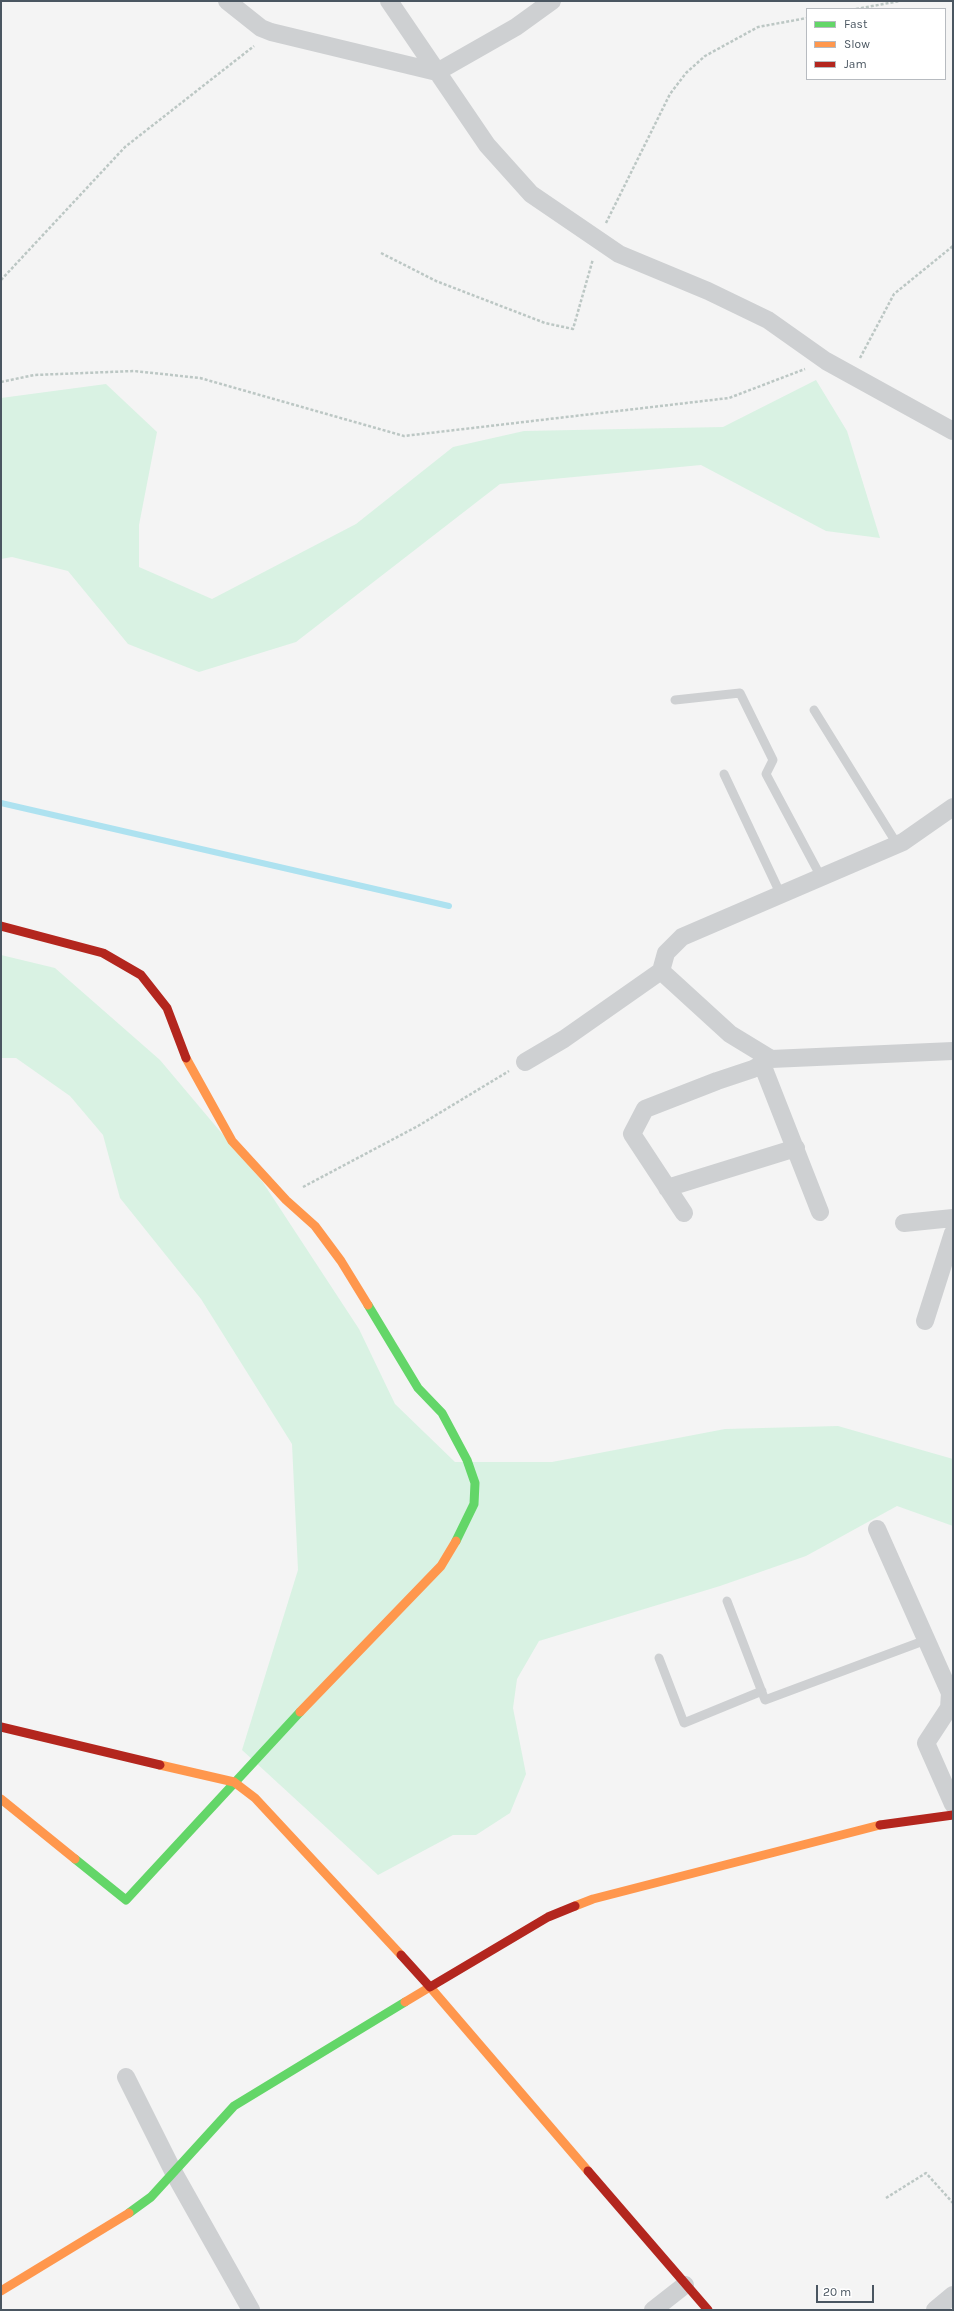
<!DOCTYPE html>
<html>
<head>
<meta charset="utf-8">
<style>
	body { margin:0 }
	#map { position:relative; width:954px; height:2311px; overflow:hidden; background:#f4f4f4; font-family:Karla,sans-serif }
	canvas { display:block }
	.frame { position:absolute; inset:0; border:2px solid #4a5661; pointer-events:none }
	.legend { position:absolute; left:806px; top:8px; width:140px; height:72px; box-sizing:border-box; background:#fff; border:1px solid #b7bbc0; margin:0; padding:5px 7px; list-style:none; font-size:12px; color:#4a5661 }
	.legend li { display:flex; align-items:center; gap:8px; height:20px }
	.legend b { width:20px; border:1px solid #b7bbc0 }
	.scale { position:absolute; left:816px; top:2285px; width:58px; height:18px; box-sizing:border-box; border:2px solid #4a5661; border-top:0; padding-left:5px; font-size:12px; line-height:14px; white-space:nowrap; color:#4a5661; -webkit-text-stroke:3px #fff; paint-order:stroke }
</style>
</head>
<body>
<div id="map">
<canvas width="954" height="2311"></canvas>
<div class="frame"></div>
<ul class="legend">
<li><b style="height:5px;background:#63d668"></b>Fast</li>
<li><b style="height:5px;background:#ff974d"></b>Slow</li>
<li><b style="height:5px;background:#b3261e"></b>Jam</li>
</ul>
<div class="scale">20 m</div>
</div>
<script>
const ctx = document.querySelector('canvas').getContext('2d');
ctx.lineJoin = 'round';
function fill(path, color) { ctx.fillStyle = color; ctx.fill(path, 'evenodd'); }
const shape = rows => new Path2D(rows.map(r => 'M' + r).join(''));
function stroke(path, color, width, dash) { ctx.strokeStyle = color; ctx.lineWidth = width; ctx.lineCap = dash ? 'butt' : 'round'; ctx.setLineDash(dash || []); ctx.stroke(path); }
fill(shape([
	[816,380,847,431,880,538,826,531,701,465,500,484,296,642,199,672,128,644,68,571,12,557,1,559,1,398,106,384,157,432,139,525,139,567,212,599,356,524,453,447,524,431,723,427],
	[1,955,55,968,160,1060,262,1181,359,1329,395,1404,455,1462,552,1462,725,1429,838,1426,953,1459,953,1526,897,1506,806,1556,720,1586,539,1641,517,1679,513,1708,526,1774,510,1813,476,1835,453,1835,378,1875,242,1750,298,1570,292,1444,201,1299,120,1198,103,1135,70,1096,16,1058,1,1058]
]), '#d9f2e3');
stroke(shape([
	[1,803,449,906]
]), '#aee2f0', 6);
stroke(shape([
	[856,9,900,1],
	[606,223,670,94,686,73,705,56,758,27,807,18],
	[381,253,436,281,545,323,573,329,593,259],
	[1,280,125,147,254,46],
	[860,358,894,294,953,246],
	[1,382,34,375,134,371,200,378,404,436,729,398,805,369],
	[303,1187,418,1126,509,1071],
	[886,2198,926,2173,953,2203]
]), '#bcc7c4', 2.5, [3, 2]);
stroke(shape([
	[675,700,740,693,773,760,766,774,821,877],
	[814,710,897,844],
	[724,774,781,895],
	[727,1601,765,1700,926,1640],
	[659,1658,684,1723,762,1691]
]), '#ced0d2', 9);
stroke(shape([
	[227,1,261,28,271,32,437,72,516,27,552,1],
	[389,1,487,145,531,194,619,254,708,291,768,320,826,361,953,431],
	[771,1059,730,1034,661,971,666,953,682,937,903,842,953,807],
	[525,1062,564,1039,661,971],
	[762,1064,820,1212],
	[667,1188,796,1148],
	[684,1213,632,1134,645,1109,717,1081,753,1069,771,1059,953,1051],
	[904,1223,953,1218],
	[925,1321,953,1233],
	[877,1529,950,1693,949,1708,926,1743,953,1804],
	[126,2077,174,2173,251,2310],
	[653,2310,685,2285],
	[935,2310,953,2295]
]), '#ced0d2', 18);
stroke(shape([
	[368,1305,418,1388,442,1413,467,1460,475,1483,474,1504,456,1541],
	[75,1859,126,1900,300,1712],
	[129,2213,151,2197,234,2106,405,2002]
]), '#63d668', 9);
stroke(shape([
	[186,1058,232,1141,286,1200,315,1226,341,1261,368,1305],
	[300,1712,441,1566,456,1541],
	[160,1765,234,1782,255,1798,401,1955],
	[1,1799,75,1859],
	[575,1906,593,1899,880,1825],
	[405,2002,430,1987,588,2171],
	[1,2291,129,2213]
]), '#ff974d', 9);
stroke(shape([
	[1,926,103,953,141,975,167,1008,186,1058],
	[1,1727,160,1765],
	[880,1825,953,1815],
	[401,1955,430,1987,548,1917,575,1906],
	[588,2171,708,2310]
]), '#b3261e', 9);
</script>
</body>
</html>
